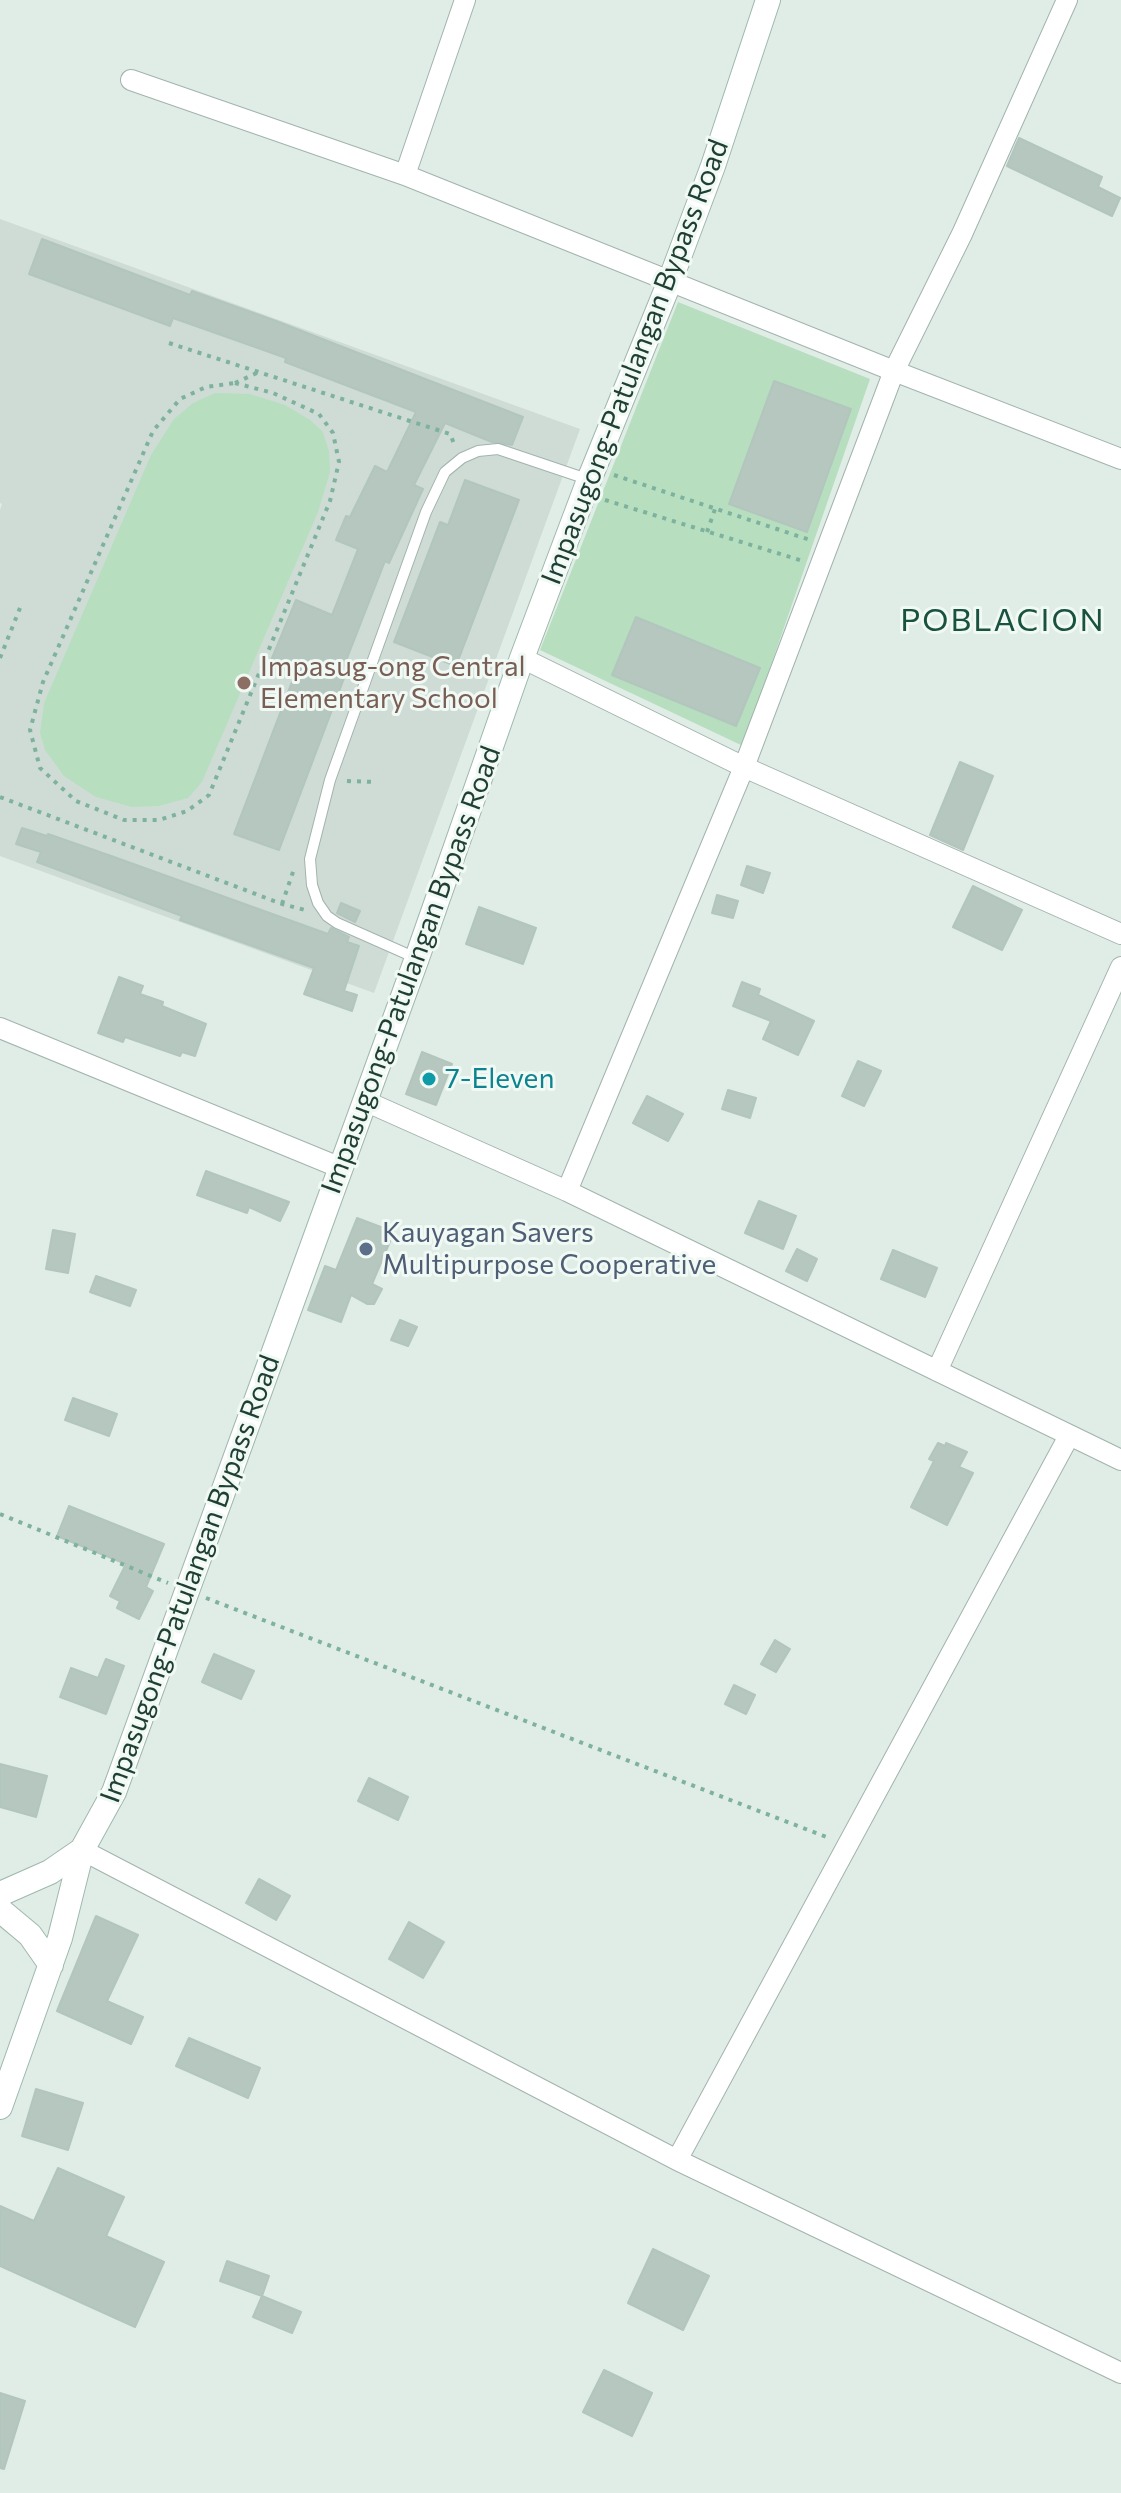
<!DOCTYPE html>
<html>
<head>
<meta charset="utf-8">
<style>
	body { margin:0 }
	canvas { display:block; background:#e0ece6 }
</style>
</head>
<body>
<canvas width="1121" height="2493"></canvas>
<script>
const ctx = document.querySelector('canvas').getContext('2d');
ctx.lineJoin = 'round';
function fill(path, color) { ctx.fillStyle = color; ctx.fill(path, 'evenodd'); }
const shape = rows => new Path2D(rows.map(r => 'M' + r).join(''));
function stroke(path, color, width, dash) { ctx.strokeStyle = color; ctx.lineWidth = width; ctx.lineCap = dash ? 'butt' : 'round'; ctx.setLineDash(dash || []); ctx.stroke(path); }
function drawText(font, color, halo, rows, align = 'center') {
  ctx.font = font + ' Commissioner,sans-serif'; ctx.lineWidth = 6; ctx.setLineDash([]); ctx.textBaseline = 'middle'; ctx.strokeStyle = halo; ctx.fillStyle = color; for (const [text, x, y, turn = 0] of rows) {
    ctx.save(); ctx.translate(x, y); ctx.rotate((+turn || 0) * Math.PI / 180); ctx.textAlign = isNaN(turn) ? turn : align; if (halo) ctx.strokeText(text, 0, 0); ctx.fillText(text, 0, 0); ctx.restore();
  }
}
fill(shape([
	[0,219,580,429,374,993,0,856,0,510,2,504,0,503]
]), '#cedcd5');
fill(shape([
	[678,302,870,379,743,746,540,650],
	[215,393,250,394,285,405,310,420,323,432,329,452,330,472,318,512,202,782,188,798,159,806,132,807,96,797,64,776,45,750,40,733,44,703,151,455,174,419,193,403]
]), '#b7dfbf');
const building = shape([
	[1019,138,1102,177,1098,187,1120,198,1112,216,1007,166,1019,138],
	[42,239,190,295,192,291,276,321,523,417,512,445,492,442,445,423,414,485,423,489,389,563,385,561,342,671,346,673,279,850,234,834,295,674,270,663,296,600,332,615,358,549,336,540,346,516,350,517,375,466,387,472,416,412,285,362,286,358,241,342,173,318,170,326,29,274,42,239],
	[774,381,851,409,807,532,729,504,774,381],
	[465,480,519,500,456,666,394,642,440,522,448,525,465,480],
	[636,617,760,668,736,726,612,675,636,617],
	[960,762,993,776,963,850,930,835,960,762],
	[22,828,47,836,48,834,114,857,328,934,331,928,349,937,347,942,359,946,344,991,357,995,352,1011,304,994,314,968,180,920,182,916,37,862,41,852,16,844,22,828],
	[747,866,770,873,763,893,741,885,747,866],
	[973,886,1022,910,1002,950,953,927,973,886],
	[717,895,738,901,733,918,712,913,717,895],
	[341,903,360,911,355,922,337,913,341,903],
	[479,907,536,928,523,964,466,944,479,907],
	[119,977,143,986,140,994,163,1002,162,1006,206,1024,195,1056,182,1052,180,1056,125,1037,123,1042,98,1033,119,977],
	[742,982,760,989,758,995,814,1021,798,1055,763,1039,771,1021,733,1006,742,982],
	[422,1052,452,1064,436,1105,406,1094,422,1052],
	[858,1061,881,1071,864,1106,842,1096,858,1061],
	[728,1090,756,1098,750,1118,722,1109,728,1090],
	[647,1096,683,1114,668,1141,633,1123,647,1096],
	[206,1171,289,1202,280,1221,249,1207,247,1213,197,1195,206,1171],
	[759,1201,796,1216,783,1249,745,1233,759,1201],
	[357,1218,394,1232,372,1284,382,1289,374,1304,367,1304,351,1295,341,1322,308,1310,325,1266,336,1270,357,1218],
	[53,1230,75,1234,68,1273,46,1269,53,1230],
	[797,1249,817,1259,807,1281,786,1271,797,1249],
	[893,1250,937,1268,925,1297,881,1279,893,1250],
	[96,1276,136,1290,130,1306,90,1292,96,1276],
	[400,1320,417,1327,408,1346,391,1340,400,1320],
	[73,1398,117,1414,109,1436,65,1420,73,1398],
	[938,1443,945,1446,946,1443,967,1452,959,1467,973,1473,947,1525,911,1507,934,1461,929,1459,938,1443],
	[69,1506,164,1544,146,1587,153,1591,139,1619,117,1608,120,1601,110,1596,126,1564,57,1536,69,1506],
	[775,1640,790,1649,776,1672,761,1664,775,1640],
	[214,1654,254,1671,241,1699,202,1682,214,1654],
	[106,1659,124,1666,106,1714,60,1697,71,1668,98,1678,106,1659],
	[734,1685,755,1695,746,1714,725,1704,734,1685],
	[0,1764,47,1776,36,1817,0,1807,0,1764],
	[369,1778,408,1797,398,1820,358,1801,369,1778],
	[259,1879,290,1896,276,1920,246,1903,259,1879],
	[96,1916,138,1935,107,2001,143,2017,131,2044,57,2011,96,1916],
	[409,1922,444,1942,423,1978,389,1959,409,1922],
	[189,2038,260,2068,248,2098,176,2066,189,2038],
	[36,2089,83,2103,68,2150,22,2136,36,2089],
	[58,2168,124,2197,106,2236,164,2262,135,2327,0,2266,0,2206,34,2221,58,2168],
	[653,2249,709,2276,683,2330,628,2303,653,2249],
	[227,2261,269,2276,262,2296,220,2281,227,2261],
	[262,2296,301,2312,292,2333,253,2317,262,2296],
	[604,2370,652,2393,632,2436,583,2412,604,2370],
	[0,2393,25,2401,4,2469,0,2468,0,2393]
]);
fill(building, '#b5c7bf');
stroke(building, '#b2c6bd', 2);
const lane = shape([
	[416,958,337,923,327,916,318,903,312,885,310,859,330,780,426,512,445,472,462,458,478,451,498,449,587,479]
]);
const street = shape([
	[131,80,405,175,894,371,962,234,1067,0],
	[405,175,465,0],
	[522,658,744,767,1121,934],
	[0,1028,341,1168],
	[365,1101,567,1191,1121,1460],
	[567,1191,744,767,894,371,1121,459],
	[937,1371,1121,967],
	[82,1850,677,2160,1121,2373],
	[677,2160,1069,1436]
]);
const secondary = shape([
	[0,1894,50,1872,82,1850,114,1792,417,958,522,658,589,480,670,281,713,166,768,0],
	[0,1910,30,1935,51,1965],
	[0,2107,60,1938,82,1850]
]);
stroke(lane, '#a2b4ad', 12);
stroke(street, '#a2b4ad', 22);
stroke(secondary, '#9eb9ad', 26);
stroke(shape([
	[169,343,450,434,455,446],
	[235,383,273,393,319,414,333,433,339,462,330,501,209,795,187,811,159,820,124,820,76,801,40,768,30,730,43,682,153,431,180,399,206,387,235,383],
	[235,383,259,372],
	[614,475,810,540],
	[605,500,803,561],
	[707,532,715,509],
	[0,658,20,608],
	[347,781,376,782],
	[0,797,282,904,305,910],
	[282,904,294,869],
	[0,1514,168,1583],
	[206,1598,829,1838]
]), '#7eb29e', 4, [4, 6]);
stroke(lane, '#fff', 10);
stroke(street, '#fff', 20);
stroke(secondary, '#fff', 24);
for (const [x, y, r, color] of [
	[244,683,8,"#8d6e63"],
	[429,1079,8,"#0f9aa8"],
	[366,1249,8,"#5c6f8a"]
]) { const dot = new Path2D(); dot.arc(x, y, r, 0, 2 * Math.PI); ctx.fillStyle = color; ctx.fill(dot); stroke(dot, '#f1f9f4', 3); }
drawText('28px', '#1f3e34', '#f1f9f4', [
	["Impasugong-Patulangan Bypass Road",635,362,-69],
	["Impasugong-Patulangan Bypass Road",411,970,-70],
	["Impasugong-Patulangan Bypass Road",190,1579,-70]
]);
drawText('28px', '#785e54', '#f1f9f4', [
	["Impasug-ong Central",260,667],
	["Elementary School",260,699]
], 'left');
drawText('28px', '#0d838f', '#f1f9f4', [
	["7-Eleven",445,1079]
], 'left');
drawText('28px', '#4e5e75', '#f1f9f4', [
	["Kauyagan Savers",382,1233],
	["Multipurpose Cooperative",382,1265]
], 'left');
ctx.letterSpacing = '2px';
drawText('32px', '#1a5240', '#f1f9f4', [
	["POBLACION",1003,620]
]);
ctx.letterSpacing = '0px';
</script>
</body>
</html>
